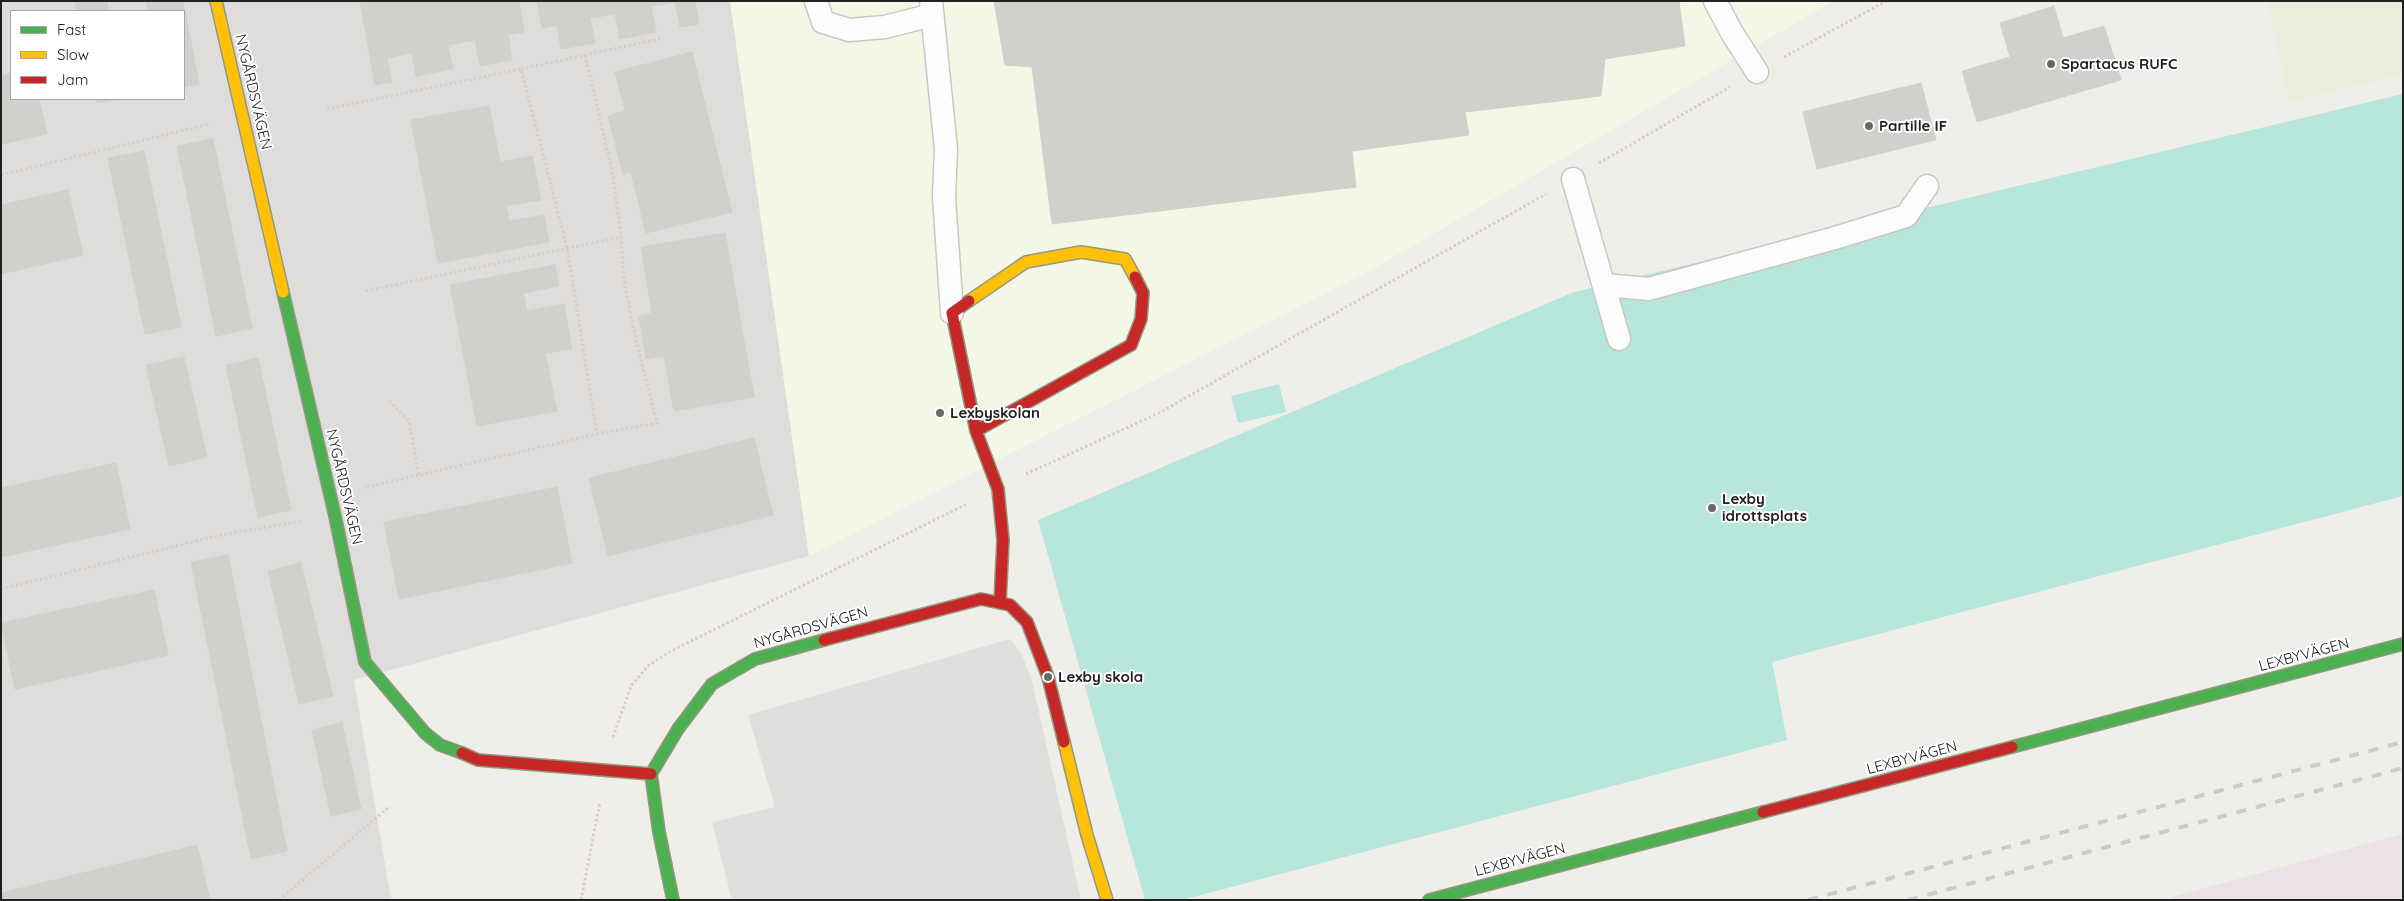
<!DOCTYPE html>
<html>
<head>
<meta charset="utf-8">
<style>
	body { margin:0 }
	#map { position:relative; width:2404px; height:901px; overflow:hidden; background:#efeee9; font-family:Quicksand,sans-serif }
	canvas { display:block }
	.frame { position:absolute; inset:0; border:2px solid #212121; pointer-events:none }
	.legend { position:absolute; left:10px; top:10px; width:175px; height:90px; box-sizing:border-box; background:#fff; border:1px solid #a6a6a6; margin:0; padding:6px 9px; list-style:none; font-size:15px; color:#212121 }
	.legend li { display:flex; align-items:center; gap:10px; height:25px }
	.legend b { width:25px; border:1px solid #a6a6a6 }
</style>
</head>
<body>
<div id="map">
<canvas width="2404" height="901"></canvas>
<div class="frame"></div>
<ul class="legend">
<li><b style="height:6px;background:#4caf50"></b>Fast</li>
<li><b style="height:6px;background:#ffc107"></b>Slow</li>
<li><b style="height:6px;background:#c62828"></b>Jam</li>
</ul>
</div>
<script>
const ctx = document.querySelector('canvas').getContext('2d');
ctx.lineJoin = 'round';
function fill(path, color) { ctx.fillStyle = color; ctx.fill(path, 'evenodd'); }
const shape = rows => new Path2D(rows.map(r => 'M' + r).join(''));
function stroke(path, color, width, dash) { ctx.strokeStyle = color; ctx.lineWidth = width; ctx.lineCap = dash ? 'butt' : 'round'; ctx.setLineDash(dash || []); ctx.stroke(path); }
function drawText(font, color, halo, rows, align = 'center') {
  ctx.font = font + ' Quicksand,sans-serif'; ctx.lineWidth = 4; ctx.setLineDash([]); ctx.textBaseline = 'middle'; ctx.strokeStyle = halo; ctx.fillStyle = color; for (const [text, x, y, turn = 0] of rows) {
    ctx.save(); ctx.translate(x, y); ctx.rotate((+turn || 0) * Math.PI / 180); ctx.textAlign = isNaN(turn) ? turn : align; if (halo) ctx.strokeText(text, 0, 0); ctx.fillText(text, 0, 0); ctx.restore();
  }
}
fill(shape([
	[1,1,730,1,809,556,354,680,391,900,1,900],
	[11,11,184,11,184,99,11,99]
]), '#dedddb');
fill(shape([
	[2403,834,2403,900,2161,900]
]), '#ece2e6');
fill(shape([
	[730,1,1833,1,1373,269,809,556]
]), '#f4f7e6');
fill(shape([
	[2267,1,2403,1,2403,74,2289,102]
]), '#eaefdd');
fill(shape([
	[2403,94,2403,496,1772,662,1787,740,1182,900,1145,900,1038,520,1574,292],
	[1279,384,1286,412,1238,423,1231,396]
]), '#b6e6dc');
fill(shape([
	[1010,639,1022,655,1032,681,1081,900,732,900,712,822,775,807,748,715]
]), '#e0dfdd');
const building = shape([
	[75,1,107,1,109,11,77,11,75,1],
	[146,1,183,1,199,84,184,87,184,11,148,11,146,1],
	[360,1,519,1,524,32,508,35,512,60,480,66,475,40,448,45,453,69,416,76,412,53,387,58,392,82,375,85,360,1],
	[537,1,695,1,699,24,680,27,675,2,651,6,656,32,620,39,615,14,590,18,595,43,561,49,557,25,542,28,537,1],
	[994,1,1679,1,1685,46,1605,59,1601,96,1465,112,1469,135,1352,151,1356,187,1052,224,1032,67,1005,65,994,1],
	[2054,6,2063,38,2104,26,2121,80,1977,122,1962,71,2010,57,2000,23,2054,6],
	[692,52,732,212,646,233,631,172,623,174,608,116,625,111,615,72,692,52],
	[11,73,11,99,39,99,47,134,1,144,1,76,11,73],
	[1921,83,1936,140,1817,169,1803,112,1921,83],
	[96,99,118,99,97,103,96,99],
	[489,106,500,162,532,156,541,200,506,206,509,221,544,215,549,242,438,263,411,120,489,106],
	[213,139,252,328,216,336,177,146,213,139],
	[144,151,181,327,145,334,108,158,144,151],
	[68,190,83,255,1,274,1,205,68,190],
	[725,233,754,397,674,411,664,356,646,359,639,316,652,313,641,247,725,233],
	[555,265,559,286,523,293,527,311,564,304,572,349,545,353,557,411,477,426,450,285,555,265],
	[184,357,207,457,169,466,146,365,184,357],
	[258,358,291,510,258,517,226,365,258,358],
	[754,438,773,515,608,556,589,478,754,438],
	[116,463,130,529,1,557,1,488,116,463],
	[557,487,572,563,399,599,384,522,557,487],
	[228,555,287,851,251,859,191,562,228,555],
	[301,563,333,696,299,704,268,571,301,563],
	[154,590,168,655,15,689,1,623,154,590],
	[342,723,361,809,331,816,312,730,342,723],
	[197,845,210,900,1,900,1,893,197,845]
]);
fill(building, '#d2d0cc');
stroke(building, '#d2d0cb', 1);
const lane = shape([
	[816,1,823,22,849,30,885,27,932,15],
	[931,1,946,149,944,197,952,313],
	[1715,1,1732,33,1757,72],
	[1573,179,1619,339],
	[1604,285,1649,289,1835,238,1906,216,1927,186]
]);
const fast = shape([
	[283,292,335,516,365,662,425,733,440,745,462,753],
	[2012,747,2403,644],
	[673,900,659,832,651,774,678,729,712,684,755,659,824,640],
	[1429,900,1763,812]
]);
const slow = shape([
	[216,1,283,292],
	[969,301,1026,262,1081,252,1125,259,1135,277],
	[1064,742,1087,835,1107,900]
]);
const jam = shape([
	[969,301,952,313,976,431,998,489,1003,540,1000,603],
	[976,431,1131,345,1141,319,1143,293,1135,277],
	[824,640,981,599,1010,605,1027,622,1048,677,1064,742],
	[462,753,478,760,651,774],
	[1763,812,2012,747]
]);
stroke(lane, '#c8c8c5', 25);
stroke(fast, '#929981', 14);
stroke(slow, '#929981', 14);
stroke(jam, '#929981', 14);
stroke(shape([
	[585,55,613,175,621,237,624,280,633,327,657,423,597,434],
	[1784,57,1886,1],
	[521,69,663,38],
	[327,109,521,69,567,248,597,434,363,488],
	[1599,163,1730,87],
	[1,175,210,124],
	[366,291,621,237],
	[389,401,409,421,419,476],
	[1026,474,1159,413,1546,194],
	[1,589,221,535,303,521],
	[613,737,631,686,649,665,671,651,967,504],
	[279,900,389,807],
	[581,900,600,802]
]), '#d8cec9', 3, [2.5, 2.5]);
stroke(lane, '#fdfcfc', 22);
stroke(fast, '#4caf50', 11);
stroke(slow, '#ffc107', 11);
stroke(jam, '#c62828', 11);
stroke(shape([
	[1808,900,2403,742],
	[1908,900,2403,768]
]), '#cbcbca', 4, [10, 10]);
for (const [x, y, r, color] of [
	[2051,64,5,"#696967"],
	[1869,126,5,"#696967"],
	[940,413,5,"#696967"],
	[1712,508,5,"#696967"],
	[1048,677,5,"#696967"]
]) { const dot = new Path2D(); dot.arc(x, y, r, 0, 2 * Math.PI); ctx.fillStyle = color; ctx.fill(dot); stroke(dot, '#fff', 2); }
drawText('bold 15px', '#212121', '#fff', [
	["Spartacus RUFC",2061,64],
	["Partille IF",1879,126],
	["Lexbyskolan",950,413],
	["Lexby",1722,499],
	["idrottsplats",1722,516],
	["Lexby skola",1058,677]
], 'left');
drawText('15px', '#212121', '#fff', [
	["NYGÅRDSVÄGEN",253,92,77],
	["NYGÅRDSVÄGEN",344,487,77],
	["NYGÅRDSVÄGEN",811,628,-16],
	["LEXBYVÄGEN",2304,655,-15],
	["LEXBYVÄGEN",1912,758,-15],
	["LEXBYVÄGEN",1520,860,-15]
]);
</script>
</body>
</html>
